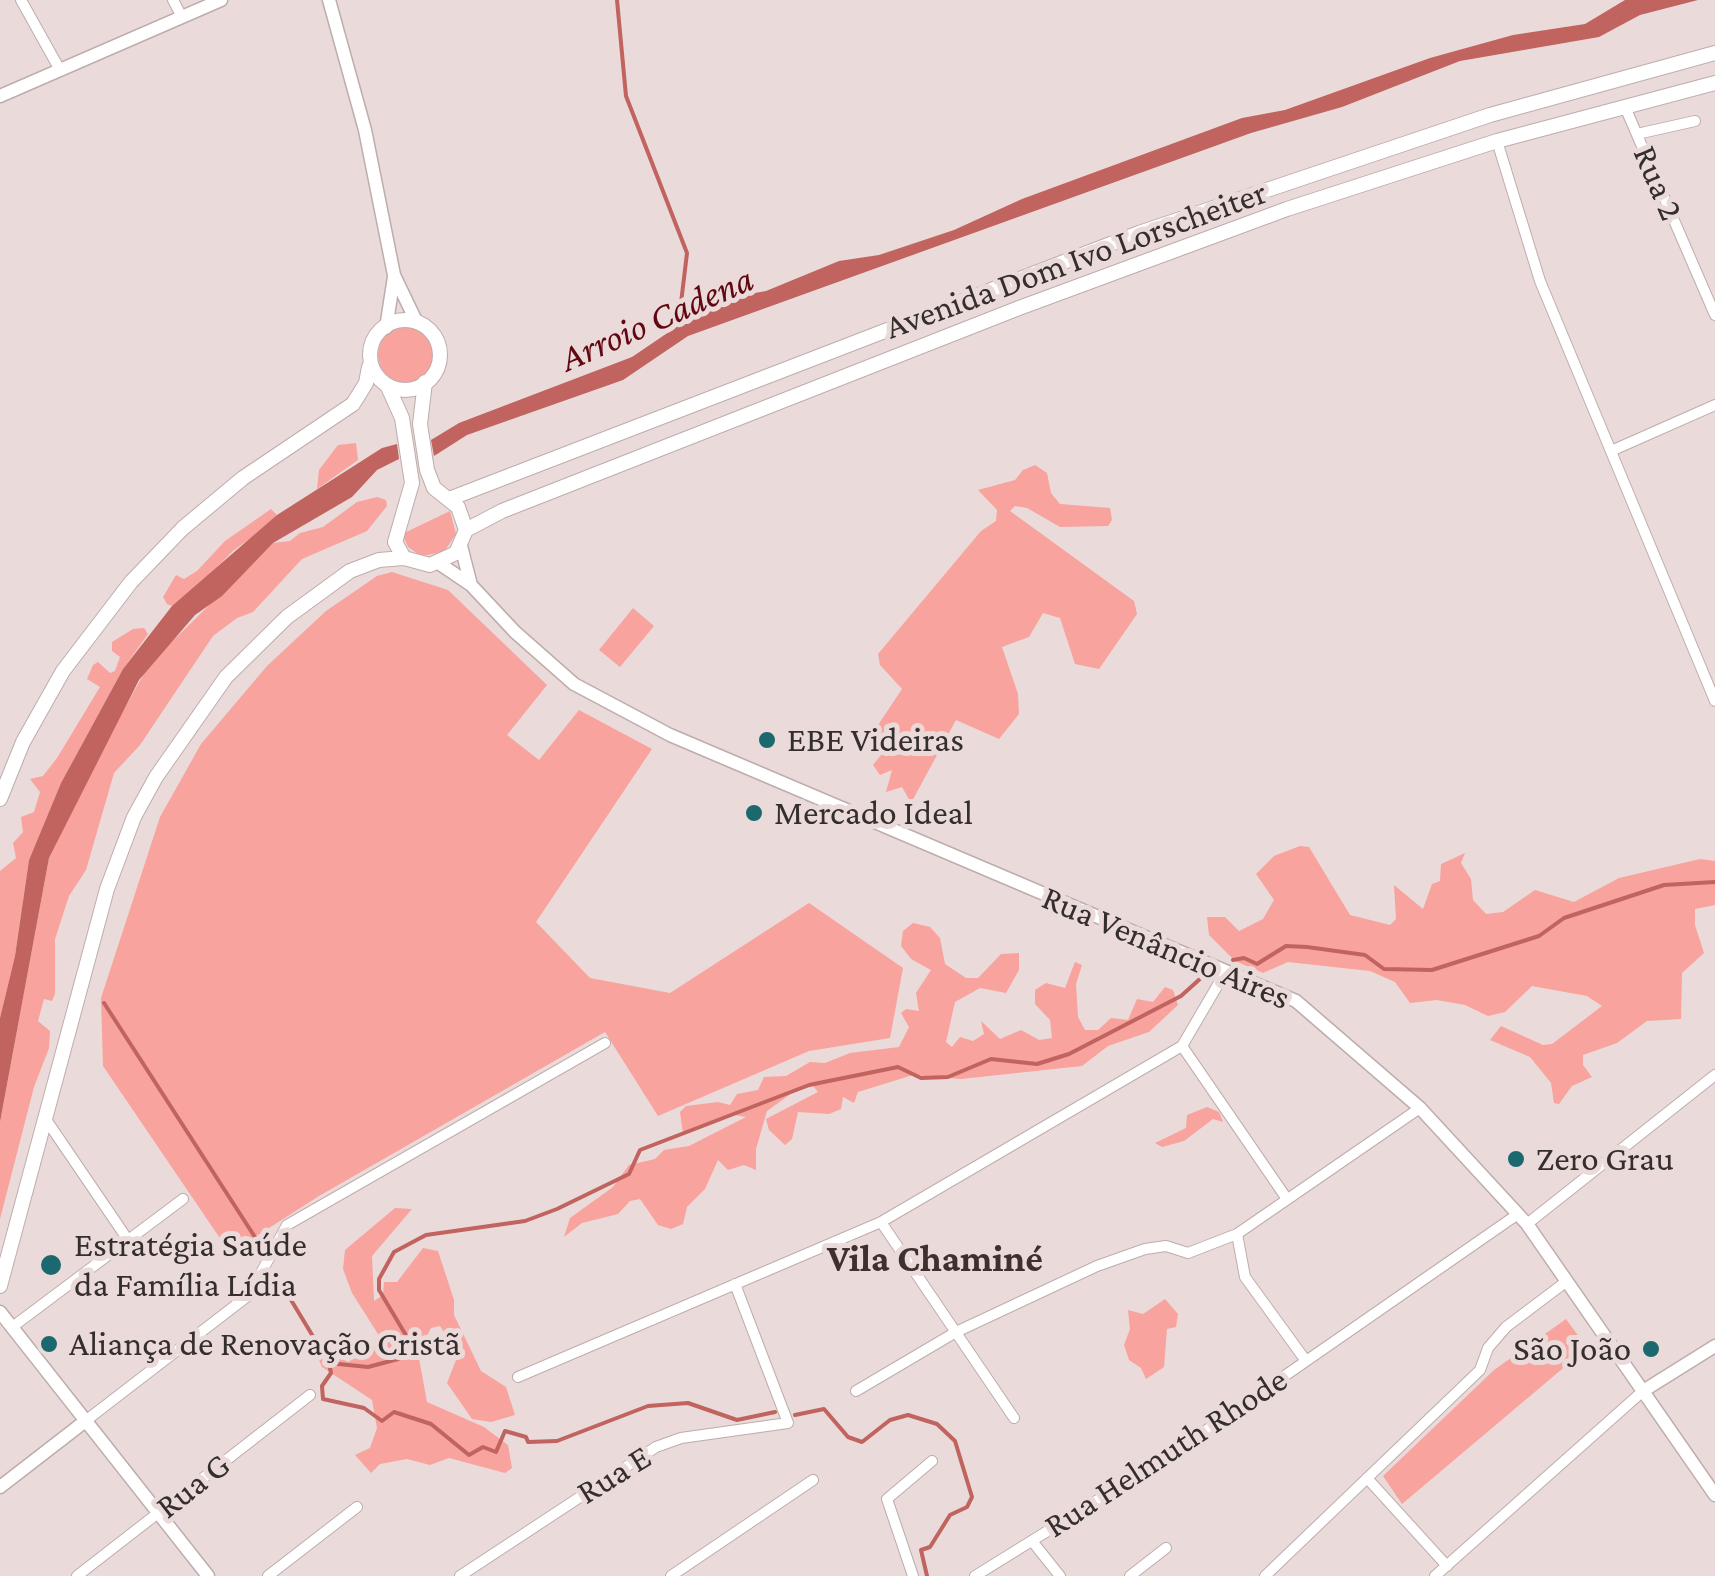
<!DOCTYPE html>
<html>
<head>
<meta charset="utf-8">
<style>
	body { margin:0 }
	canvas { display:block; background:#eadad9 }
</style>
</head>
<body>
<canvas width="1715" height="1576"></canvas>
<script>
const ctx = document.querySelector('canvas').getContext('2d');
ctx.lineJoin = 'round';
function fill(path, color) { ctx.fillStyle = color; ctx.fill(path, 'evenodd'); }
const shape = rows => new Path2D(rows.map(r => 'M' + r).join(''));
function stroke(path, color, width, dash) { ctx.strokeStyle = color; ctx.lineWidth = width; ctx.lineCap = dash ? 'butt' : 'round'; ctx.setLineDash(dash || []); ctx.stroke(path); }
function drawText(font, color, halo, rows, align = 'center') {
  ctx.font = font + ' "Crimson Pro",serif'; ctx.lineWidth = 10; ctx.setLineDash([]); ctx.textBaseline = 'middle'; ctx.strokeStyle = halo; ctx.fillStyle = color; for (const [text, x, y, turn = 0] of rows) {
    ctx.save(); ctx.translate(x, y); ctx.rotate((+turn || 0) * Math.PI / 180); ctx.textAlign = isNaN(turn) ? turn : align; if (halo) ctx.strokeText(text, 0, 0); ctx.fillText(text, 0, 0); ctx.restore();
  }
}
fill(shape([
	'378 355a28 28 0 1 1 56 0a28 28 0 1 1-56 0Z',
	[356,443,358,460,317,489,319,470,338,445],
	[1035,465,1047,473,1051,493,1060,504,1110,508,1112,520,1108,526,1060,527,1027,508,1015,506,1010,511,1134,601,1137,614,1099,669,1075,664,1060,618,1043,613,1029,637,1002,647,1018,694,1019,714,999,739,956,720,911,803,902,787,886,792,892,770,880,775,873,765,881,755,875,744,878,725,902,689,880,665,878,654,981,531,996,521,997,510,978,490,1015,480,1023,470],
	[377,497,386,500,387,506,367,531,302,559,253,612,237,618,213,636,140,745,114,773,86,870,69,896,55,939,55,994,52,1001,44,999,38,1021,50,1031,49,1048,34,1087,0,1219,0,1122,49,858,106,741,150,663,273,543,290,541,300,533,323,527,357,502],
	[271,509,277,515,265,528,234,550,197,587,172,606,167,604,163,597,176,575,184,579,197,571,225,541],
	[450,511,456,534,444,552,421,556,408,547,402,534],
	[392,572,448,590,547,685,507,735,539,760,579,710,652,749,536,922,590,978,670,993,809,903,903,968,890,1038,809,1051,658,1116,605,1032,319,1196,230,1253,103,1066,101,998,160,817,201,744,267,666,326,611,377,576],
	[633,608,654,626,620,667,599,650],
	[144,628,148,634,123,669,61,783,29,860,15,956,0,1018,0,871,16,858,13,843,23,832,21,817,34,812,40,792,30,779,43,776,57,758,100,687,87,679,93,665,98,662,110,673,115,671,120,657,112,651,112,642,133,629],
	[1300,846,1309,847,1350,915,1390,925,1396,919,1394,885,1423,909,1432,884,1440,881,1441,864,1465,853,1461,863,1471,879,1473,900,1486,914,1503,912,1535,890,1574,902,1619,878,1700,859,1715,861,1715,905,1695,909,1695,925,1704,953,1682,973,1681,1019,1647,1021,1617,1043,1583,1055,1583,1065,1592,1077,1572,1086,1559,1104,1554,1103,1551,1083,1530,1057,1490,1040,1501,1026,1543,1045,1552,1044,1602,1006,1587,996,1532,986,1505,1012,1488,1016,1465,1005,1437,1000,1410,1003,1395,982,1370,971,1288,962,1263,973,1235,961,1209,935,1207,917,1225,917,1239,931,1263,919,1274,900,1256,874,1274,856],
	[913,923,930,927,940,938,945,964,966,978,978,978,1001,954,1019,953,1019,970,1006,993,980,988,955,1002,946,1042,952,1047,960,1037,973,1041,984,1034,981,1021,1000,1039,1021,1030,1039,1040,1052,1038,1050,1020,1035,1004,1035,990,1046,983,1065,988,1075,962,1082,965,1076,984,1078,1017,1085,1030,1098,1030,1111,1018,1128,1020,1137,999,1153,1002,1165,987,1173,990,1178,1005,1149,1032,1108,1046,1082,1066,961,1079,913,1075,858,1092,854,1103,843,1097,841,1109,829,1114,798,1112,792,1139,785,1145,769,1130,766,1119,818,1092,813,1086,792,1093,767,1111,756,1149,756,1170,744,1165,728,1170,718,1160,705,1189,687,1207,683,1224,671,1229,658,1225,640,1199,630,1201,618,1214,582,1223,564,1237,570,1218,613,1187,629,1165,655,1159,664,1150,689,1146,746,1117,735,1115,683,1134,680,1112,686,1106,718,1102,730,1105,737,1094,758,1090,764,1077,786,1076,810,1062,825,1063,850,1053,899,1047,909,1027,901,1013,906,1009,919,1011,916,993,931,970,911,959,901,946,903,931],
	[1207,1107,1219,1112,1223,1122,1213,1119,1184,1141,1162,1147,1155,1143,1186,1128,1187,1115],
	[395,1208,412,1209,372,1256,374,1301,383,1295,384,1282,397,1282,423,1248,438,1251,454,1300,454,1315,481,1371,506,1387,515,1415,491,1422,472,1419,447,1383,458,1355,440,1326,431,1328,418,1353,427,1402,484,1427,508,1445,512,1468,505,1473,449,1458,430,1465,407,1459,380,1464,371,1473,355,1455,370,1448,377,1428,372,1400,322,1367,318,1357,335,1355,348,1362,383,1342,352,1293,343,1269,345,1250],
	[1165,1299,1178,1314,1176,1327,1167,1329,1164,1367,1146,1379,1141,1368,1129,1360,1124,1345,1130,1329,1128,1310,1143,1314],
	[1566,1319,1587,1348,1402,1504,1383,1476,1494,1370]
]), '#f8a39e');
fill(shape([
	[1625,0,1698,0,1640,15,1599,37,1460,61,1342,107,1251,133,688,336,623,380,467,435,434,456,431,440,459,423,632,357,688,319,738,296,766,291,839,261,879,255,954,230,1022,199,1242,118,1285,110,1430,58,1513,35,1585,24],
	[397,444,399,459,377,470,352,497,273,543,222,596,195,615,139,680,49,858,0,1122,0,1018,15,956,29,860,61,783,123,669,172,606,277,515,382,448]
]), '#c1635f');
stroke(shape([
	[617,0,626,96,687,253,678,328],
	[1233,960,1244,958,1257,964,1286,946,1307,947,1365,955,1384,969,1432,970,1539,936,1564,918,1664,885,1715,882],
	[104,1003,262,1248],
	[276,1275,329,1363,331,1373,322,1386,323,1399,364,1408,382,1421,394,1412,431,1424,469,1455,483,1447,496,1452,505,1431,526,1437,528,1442,557,1441,648,1406,688,1403,737,1420,775,1412],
	[329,1363,368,1367,398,1359,410,1342,379,1290,379,1279,394,1252,426,1235,525,1221,557,1209,629,1174,640,1150,809,1085,898,1067,921,1078,948,1077,991,1059,1037,1064,1069,1054,1181,996,1201,978],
	[795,1415,824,1409,848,1437,862,1442,890,1420,908,1415,937,1424,955,1441,972,1497,967,1507,950,1515,930,1547,921,1550,927,1576]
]), '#c1635f', 4);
const minor = shape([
	[21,0,60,70],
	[173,0,182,17],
	[1625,107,1715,315],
	[1637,134,1695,121],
	[1497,141,1540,281,1715,701],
	[1611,451,1715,405],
	[1182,1046,1287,1199],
	[47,1121,128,1240],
	[881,1222,1014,1418],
	[1527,1224,1715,1075],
	[1237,1234,1245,1277,1306,1361],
	[15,1325,183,1199],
	[518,1377,881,1222,1182,1046,1226,971],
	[856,1391,956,1332,1097,1266,1145,1249,1166,1246,1188,1253,1237,1234,1420,1108],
	[88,1419,249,1295,287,1225,605,1043],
	[1367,1478,1447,1566],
	[1032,1541,1060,1576],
	[77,1576,310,1395],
	[268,1576,357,1507],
	[460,1576,656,1447,681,1438,788,1423,735,1284],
	[671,1576,813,1480],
	[913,1576,887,1499,932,1461],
	[975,1576,1175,1452,1518,1214],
	[1130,1576,1166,1548],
	[1265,1576,1480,1370,1488,1348,1506,1327,1567,1281],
	[1435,1576,1643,1391]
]);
const tertiary = shape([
	[329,0,365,130,394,275,417,323],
	[0,96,221,0],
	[386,328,394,277],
	[461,546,471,585],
	[440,564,471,585,515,632,574,684,670,735,1296,1001,1420,1108,1527,1224,1715,1495],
	[0,1312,208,1576],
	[1643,1391,1715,1346],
	[0,1487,88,1419]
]);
const secondary = shape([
	'370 355a35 35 0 1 1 70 0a35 35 0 1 1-70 0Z',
	[388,387,402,418,412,483,395,542,404,558,430,565,456,553,466,530,458,507,434,488,427,470,420,424,425,382],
	[449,499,1139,233,1490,115,1715,53],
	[466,530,502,511,1019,308,1287,209,1497,141,1715,83],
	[0,799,23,742,63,671,131,582,183,528,243,478,353,404,366,383,369,367],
	[0,1286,107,889,134,817,156,777,226,677,287,617,350,571,379,560,404,558]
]);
stroke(minor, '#bdadac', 12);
stroke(tertiary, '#bdadac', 15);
stroke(secondary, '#bdadac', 16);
stroke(minor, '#fff', 10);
stroke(tertiary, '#fff', 12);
stroke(secondary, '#fff', 14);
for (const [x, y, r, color] of [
	[767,740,10,"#1b686e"],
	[754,813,10,"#1b686e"],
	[1516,1159,10,"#1b686e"],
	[51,1265,12,"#1b686e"],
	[49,1344,10,"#1b686e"],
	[1651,1349,10,"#1b686e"]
]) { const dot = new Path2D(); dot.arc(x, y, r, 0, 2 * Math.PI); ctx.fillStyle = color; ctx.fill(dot); stroke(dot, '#eadad9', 4); }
drawText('35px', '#342e2d', '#eadad9', [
	["Rua 2",1658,183,67],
	["Avenida Dom Ivo Lorscheiter",1076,260,-20],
	["Rua Venâncio Aires",1166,948,23],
	["Rua Helmuth Rhode",1166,1453,-33],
	["Rua E",614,1475,-32],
	["Rua G",193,1486,-38]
]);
drawText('35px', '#342e2d', '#eadad9', [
	["EBE Videiras",787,740],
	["Mercado Ideal",774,813],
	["Zero Grau",1536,1159],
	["Estratégia Saúde",74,1245],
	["da Família Lídia",74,1285],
	["Aliança de Renovação Cristã",69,1344],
	["São João",1631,1349,"right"]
], 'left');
drawText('italic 38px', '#620711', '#eadad9', [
	["Arroio Cadena",657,319,-24]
]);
drawText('bold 38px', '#3d302f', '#eadad9', [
	["Vila Chaminé",935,1259]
]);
</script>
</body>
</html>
